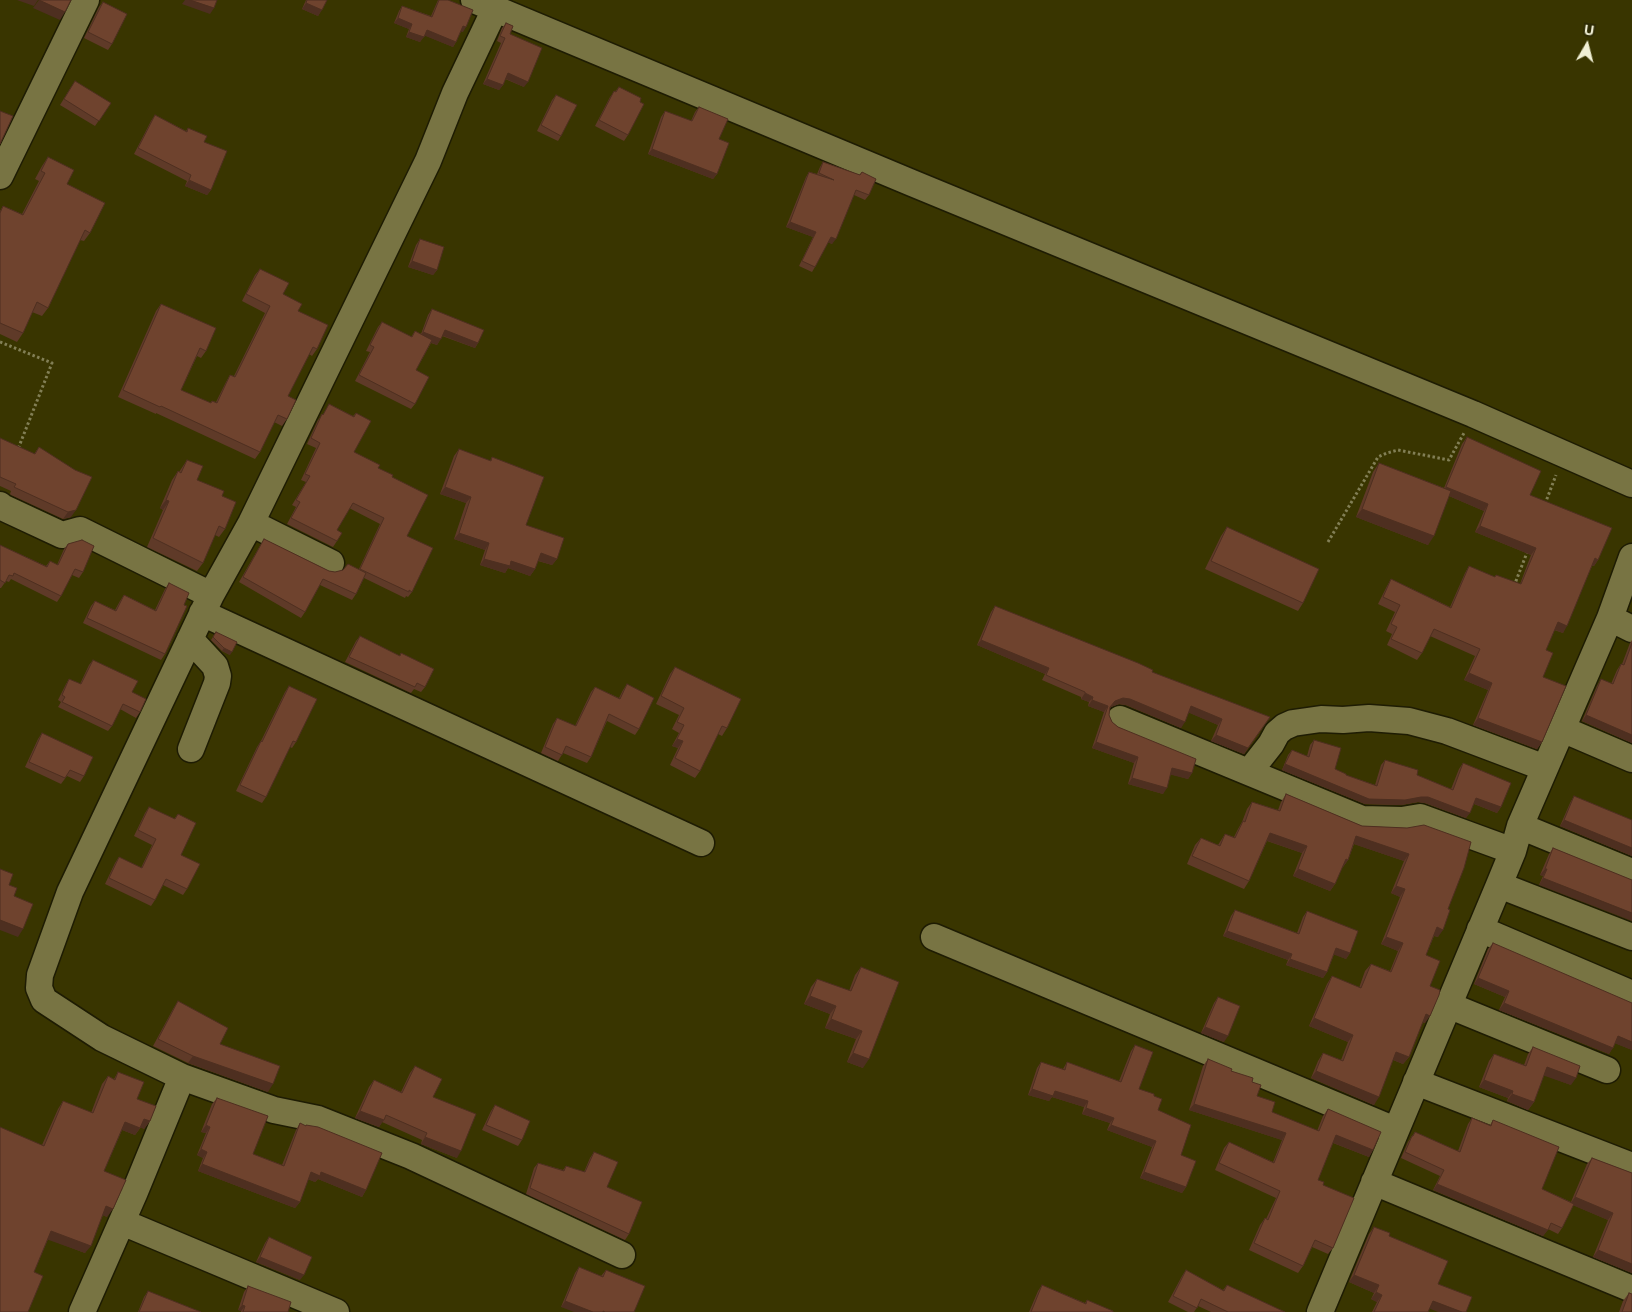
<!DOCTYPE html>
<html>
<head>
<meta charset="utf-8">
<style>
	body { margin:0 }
	#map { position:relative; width:1632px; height:1312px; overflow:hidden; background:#393500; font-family:"Noto Sans",sans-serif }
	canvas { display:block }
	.north { position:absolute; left:1562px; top:20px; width:50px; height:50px; -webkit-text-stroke:4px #2e2b04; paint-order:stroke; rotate:8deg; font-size:14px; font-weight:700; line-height:20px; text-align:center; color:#f1f0d6 }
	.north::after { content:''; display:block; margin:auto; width:18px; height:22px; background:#f1f0d6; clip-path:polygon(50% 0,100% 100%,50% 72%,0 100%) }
</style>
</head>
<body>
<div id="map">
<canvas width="1632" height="1312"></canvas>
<div class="north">U</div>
</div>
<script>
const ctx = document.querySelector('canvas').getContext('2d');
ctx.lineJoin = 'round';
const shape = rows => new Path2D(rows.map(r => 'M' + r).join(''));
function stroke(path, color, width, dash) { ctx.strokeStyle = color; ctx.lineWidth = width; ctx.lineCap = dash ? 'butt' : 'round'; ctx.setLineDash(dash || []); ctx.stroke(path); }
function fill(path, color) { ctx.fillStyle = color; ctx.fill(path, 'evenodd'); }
const minor = shape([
	[474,0,912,183,1473,414,1632,484],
	[0,176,86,0],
	[0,505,2,507,62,535,80,530,211,595],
	[251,523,331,563],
	[202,613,701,843],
	[1610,618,1632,629],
	[190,639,215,666,218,676,217,683,191,749],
	[1120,719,1362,819,1402,820,1420,817,1513,851],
	[1562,729,1632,759],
	[1249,772,1271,744,1277,733,1284,727,1293,723,1321,719,1343,720,1369,718,1409,721,1447,731,1545,768],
	[1520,826,1632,872],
	[1499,885,1632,937],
	[1480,929,1632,994],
	[934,937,1395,1130],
	[1448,1005,1607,1070],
	[182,1077,274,1110,318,1119,411,1156,622,1255],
	[1416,1082,1632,1166],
	[1374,1182,1632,1289],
	[122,1222,336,1312],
	[82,1312,134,1194,182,1077,102,1038,44,1000,39,988,40,975,70,892,211,595,251,523,428,161,455,93,495,9],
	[1320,1312,1499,885,1513,851,1520,826,1610,618,1632,557]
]);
stroke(minor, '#1e1c03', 29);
stroke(shape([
	[0,342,52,363,18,449],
	[1545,504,1556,475],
	[1328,542,1378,457,1387,453,1398,450,1449,460,1464,433],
	[1514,586,1528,550]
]), '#827f55', 3, [2.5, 2.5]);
stroke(minor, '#787443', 26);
fill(shape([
	[305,0,327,0,318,16,302,9,306,0],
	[438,0,448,0,463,32,461,31,456,42,453,47,424,35,420,42,406,37,409,29,394,23,399,11,402,6,431,16],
	[103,2,112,44,108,50,84,38,99,7],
	[506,23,524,87,505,79,503,85,499,90,483,84,501,43,497,41,502,28],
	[71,87,111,103,95,126,60,105],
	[619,87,628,135,624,141,595,126,610,97],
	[556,95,561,136,558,141,537,131,552,100],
	[699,107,719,139,717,174,713,179,648,154,661,117,665,111,691,121,695,112],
	[155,115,186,131,188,128,204,142,211,190,207,195,185,186,187,181,134,154,151,121],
	[48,157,67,184,90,233,84,241,80,240,48,308,42,316,32,312,23,333,17,342,0,334,0,211,3,206,22,214,39,181,35,179,42,166],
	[823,162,859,175,862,172,869,195,865,200,854,195,832,244,828,242,815,267,812,272,799,266,813,237,786,227,806,177,809,172,817,174,820,167],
	[420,239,437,270,433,275,408,267,416,245],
	[260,269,298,311,317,349,312,356,309,354,288,396,287,419,282,426,274,422,260,452,255,459,156,413,156,414,118,397,156,311,161,304,206,351,201,358,197,356,181,390,210,403,212,401,216,402,226,382,230,375,234,376,265,313,242,301,255,275],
	[432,309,478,343,475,348,442,336,437,345,431,343,416,370,415,404,411,409,355,381,370,352,366,351,378,327,382,322,411,337,415,331,421,334,428,315],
	[329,404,353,416,356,413,354,452,392,477,407,536,412,592,408,597,406,596,405,598,364,578,356,594,352,600,320,585,305,612,301,618,239,582,264,539,329,571,335,572,359,569,380,524,349,508,337,530,337,541,333,547,287,524,296,507,292,505,306,482,301,480,316,448,307,444,318,420,323,415],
	[1467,437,1530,495,1598,560,1594,566,1592,566,1563,633,1554,630,1546,650,1543,677,1542,742,1537,749,1473,725,1488,690,1464,680,1475,656,1430,636,1422,653,1417,660,1387,645,1392,634,1386,631,1395,612,1378,604,1387,586,1391,579,1450,607,1465,573,1469,566,1495,577,1496,575,1520,584,1531,555,1475,532,1484,511,1449,496,1428,545,1356,517,1373,472,1379,463,1444,488,1462,444],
	[0,438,34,454,39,447,71,517,63,519,11,495,10,494,11,491,0,486],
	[459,449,490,461,492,457,526,525,557,559,552,565,538,561,535,569,530,576,508,568,505,573,480,565,485,550,454,539,466,503,440,494,454,456],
	[187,460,197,480,222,496,225,529,219,537,215,535,203,563,197,571,147,547,163,510,160,508,172,480,178,471,179,472],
	[1227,527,1303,603,1298,611,1205,569,1221,536],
	[68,544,83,572,79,578,72,575,61,596,57,602,11,579,9,582,6,581,1,588,0,588,0,545,46,566,50,561,57,565,64,549],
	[169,583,184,605,165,654,161,660,83,623,91,606,95,601,115,610,120,601,124,595,155,610,165,589],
	[995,606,1152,672,1270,717,1244,754,1211,741,1218,725,1188,712,1181,728,1126,705,1119,704,1111,707,1110,708,1109,715,1112,722,1118,727,1192,773,1188,779,1170,774,1163,794,1128,784,1134,763,1092,748,1104,712,1088,706,1089,702,1081,699,1081,697,1042,680,1045,674,977,645,991,612],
	[216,632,230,655,222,651,211,640],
	[360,636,399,656,401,653,425,687,421,692,414,689,411,693,345,662,356,641],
	[1632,640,1632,743,1582,721,1597,686,1601,679,1611,684,1617,670,1621,664,1622,664,1630,643],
	[93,660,132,692,140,712,136,718,120,709,112,726,108,731,58,707,61,702,58,700,66,684,69,679,80,684,89,665],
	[675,667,727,728,722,736,718,734,700,771,695,778,670,765,678,748,672,746,679,733,672,729,679,715,656,704,670,674],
	[627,684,639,729,635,735,607,721,591,757,587,763,563,753,558,761,541,753,553,724,557,718,575,726,591,692,595,687,619,698,623,690],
	[289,686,296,742,292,748,290,747,266,797,262,803,236,791,257,747,261,741,285,692],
	[42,733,84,776,80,782,67,776,61,784,25,767,38,739],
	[1314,740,1335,769,1346,775,1375,785,1381,765,1385,760,1417,775,1451,789,1459,769,1463,763,1501,807,1497,813,1474,804,1466,818,1425,803,1418,802,1401,805,1365,804,1282,770,1288,755,1292,750,1307,756,1310,745],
	[1286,794,1362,826,1407,828,1448,909,1438,937,1434,936,1426,955,1430,986,1425,1023,1422,1022,1409,1057,1403,1064,1393,1060,1374,1105,1311,1078,1318,1061,1323,1053,1341,1060,1348,1042,1309,1026,1327,984,1332,976,1359,988,1365,971,1371,964,1390,971,1398,951,1381,944,1400,897,1391,893,1404,861,1354,844,1348,860,1343,867,1342,867,1335,884,1330,891,1293,876,1302,853,1267,841,1249,881,1244,889,1187,864,1195,845,1201,838,1218,845,1225,834,1234,837,1238,829,1242,822,1247,809,1252,802,1278,810,1281,802],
	[1574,796,1632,820,1632,856,1560,826,1570,803],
	[149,807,174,819,178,814,181,855,187,889,183,895,163,885,155,900,151,906,105,884,115,863,119,857,141,868,152,845,134,836,145,813],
	[1553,848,1631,880,1539,885,1543,876,1540,875,1549,854],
	[1235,910,1297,933,1303,917,1307,911,1350,953,1346,959,1334,954,1327,972,1323,978,1286,965,1288,960,1223,936,1231,916],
	[1493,943,1632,1050,1615,1043,1609,1054,1499,1010,1505,997,1474,984,1488,949],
	[861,967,863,1068,847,1062,856,1039,825,1028,830,1014,804,1004,811,987,817,979,849,991,855,975],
	[1218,997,1224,1042,1201,1033,1214,1003],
	[178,1001,220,1044,268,1092,188,1063,153,1046,173,1009],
	[1135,1045,1139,1089,1154,1096,1158,1110,1181,1155,1186,1187,1182,1193,1140,1178,1152,1147,1107,1130,1110,1123,1082,1114,1084,1107,1052,1097,1049,1101,1028,1095,1037,1068,1041,1062,1063,1069,1067,1062,1119,1081,1131,1051],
	[1533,1047,1571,1085,1544,1075,1534,1102,1528,1110,1507,1101,1508,1098,1479,1087,1489,1061,1494,1054,1524,1065,1528,1054],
	[1208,1059,1252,1082,1257,1096,1272,1112,1317,1131,1323,1116,1328,1109,1373,1150,1369,1157,1333,1143,1318,1180,1323,1185,1333,1248,1328,1254,1312,1247,1303,1266,1298,1273,1249,1250,1260,1225,1265,1218,1266,1219,1276,1198,1215,1170,1224,1148,1229,1142,1273,1162,1282,1140,1189,1110,1203,1066],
	[415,1066,433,1097,457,1158,421,1144,422,1140,382,1122,379,1127,355,1118,369,1087,374,1080,401,1092,410,1073],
	[118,1072,137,1099,150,1121,144,1129,141,1127,135,1135,122,1130,104,1171,107,1217,103,1215,85,1253,48,1239,34,1272,42,1145,58,1109,63,1101,91,1113,102,1084,108,1076,114,1079],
	[217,1098,253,1154,282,1165,296,1130,300,1123,366,1190,362,1197,318,1179,315,1182,308,1179,300,1202,295,1208,198,1171,203,1158,197,1155,206,1133,201,1132,212,1104],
	[495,1105,522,1140,518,1146,482,1130,491,1111],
	[1472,1118,1490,1125,1493,1120,1542,1189,1571,1202,1587,1164,1592,1158,1632,1173,1632,1273,1593,1257,1608,1220,1573,1205,1562,1228,1558,1234,1548,1229,1543,1236,1433,1190,1440,1176,1401,1158,1408,1142,1415,1132,1458,1151,1468,1124],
	[594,1152,607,1187,629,1234,625,1240,526,1194,534,1168,538,1163,563,1170,566,1166,584,1172,590,1158],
	[1374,1227,1389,1236,1438,1284,1428,1312,1372,1312,1377,1302,1371,1299,1374,1293,1349,1282,1369,1234],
	[269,1237,300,1280,256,1262,265,1243],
	[579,1267,601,1276,606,1270,634,1312,561,1307,575,1273],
	[1186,1270,1223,1290,1227,1285,1285,1312,1211,1312,1198,1306,1194,1312,1188,1312,1168,1302,1182,1276],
	[1042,1285,1085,1303,1087,1300,1113,1312,1029,1312,1038,1291],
	[248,1286,288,1312,241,1312,241,1311,238,1310,244,1292],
	[148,1291,201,1312,138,1312,144,1297],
	[1629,1293,1632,1312,1619,1312,1623,1301]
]), '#5f3a28');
fill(shape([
	[17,0,38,0,34,6],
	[39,0,65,12,60,20,33,8],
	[185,0,190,0,214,8,210,14,182,4],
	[306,3,322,10,318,16,302,9],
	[398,18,412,24,409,29,394,23],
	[463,26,466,27,463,32,459,31],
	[427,30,456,42,453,47,423,35],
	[409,32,424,37,420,42,406,37],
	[508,73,528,82,524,87,504,78],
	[487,79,503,85,499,90,483,84],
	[652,149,717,174,713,179,648,154],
	[189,180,211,190,207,195,185,186],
	[790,222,816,232,813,237,786,227],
	[831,237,836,239,832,244,827,242],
	[412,261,437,270,433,275,408,267],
	[445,330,478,343,475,348,441,335],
	[423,332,441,339,437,345,419,338],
	[445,487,471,497,466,503,440,494],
	[1446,487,1488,504,1484,511,1442,493],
	[166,500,169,501,163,510,160,508],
	[1362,509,1434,536,1428,545,1356,517],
	[76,510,71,517,63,519,68,512],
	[1480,526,1536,548,1531,555,1475,532],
	[459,533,489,543,485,550,454,539],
	[541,553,557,559,552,565,536,560],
	[1595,558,1598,560,1594,566,1590,565],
	[484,559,511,561,535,569,530,576,508,568,505,573,480,565],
	[1558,622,1567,626,1563,633,1553,629],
	[981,640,1049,668,1045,674,977,645],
	[224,648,232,652,230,655,222,651],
	[1469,673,1492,683,1488,690,1464,680],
	[1085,693,1093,697,1089,702,1081,699],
	[1123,698,1130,699,1185,722,1181,728,1126,705,1119,704,1111,707,1106,713,1115,701],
	[1092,700,1108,706,1104,712,1088,706],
	[1191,706,1222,719,1218,725,1187,712],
	[1586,715,1632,735,1632,743,1582,721],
	[1270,717,1244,754,1211,741,1216,735],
	[1478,718,1542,742,1537,749,1473,725],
	[677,739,683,741,678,748,672,746],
	[1096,742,1138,757,1134,763,1092,748],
	[1285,764,1421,797,1428,797,1470,813,1466,818,1425,803,1418,802,1401,805,1365,804,1282,770],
	[1172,768,1192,773,1188,779,1168,774],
	[1132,778,1167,788,1163,794,1128,784],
	[1476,798,1501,807,1497,813,1472,803],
	[1564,820,1632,848,1632,856,1560,826],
	[1270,833,1307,846,1302,853,1265,840],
	[1356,836,1409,854,1404,861,1351,843],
	[1346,859,1348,860,1343,867,1340,866],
	[1298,869,1335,884,1330,891,1293,876],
	[1545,869,1547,869,1543,876,1540,875],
	[1543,878,1632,913,1632,921,1539,885],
	[1396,886,1405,889,1400,897,1391,893],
	[0,920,23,929,18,937,0,930],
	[1437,927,1443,930,1438,937,1432,935],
	[1227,931,1292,954,1288,960,1223,936],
	[1386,937,1403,943,1398,951,1381,944],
	[1336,948,1350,953,1346,959,1332,954],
	[1290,959,1327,972,1323,978,1286,965],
	[1478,978,1509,991,1505,997,1474,984],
	[810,996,836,1006,830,1014,804,1004],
	[1504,1003,1613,1048,1609,1054,1499,1010],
	[1426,1014,1430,1016,1425,1023,1420,1021],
	[1314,1018,1353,1035,1348,1042,1309,1026],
	[831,1019,862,1031,856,1039,825,1028],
	[1205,1027,1228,1036,1224,1042,1201,1033],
	[1618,1036,1632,1042,1632,1050,1614,1043],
	[1396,1052,1409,1057,1403,1064,1391,1059],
	[853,1053,869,1059,863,1068,847,1062],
	[193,1056,273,1084,268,1092,188,1063],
	[1547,1067,1576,1078,1571,1085,1542,1075],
	[1316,1071,1379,1097,1374,1105,1311,1078],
	[1484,1080,1513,1091,1508,1098,1479,1087],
	[1032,1089,1055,1091,1088,1101,1084,1107,1052,1097,1049,1101,1028,1095],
	[1512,1094,1534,1102,1528,1110,1507,1101],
	[1194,1104,1286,1133,1282,1140,1189,1110],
	[1086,1108,1114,1118,1110,1123,1082,1114],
	[360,1111,384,1120,379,1127,355,1118],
	[144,1119,150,1121,144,1129,139,1127],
	[125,1122,140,1128,135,1135,120,1129],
	[206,1125,210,1127,206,1133,201,1132],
	[1111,1125,1156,1141,1152,1147,1107,1130],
	[1336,1135,1373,1150,1369,1157,1331,1142],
	[425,1137,461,1151,457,1158,421,1144],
	[201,1149,207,1152,203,1158,197,1155],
	[202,1164,300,1202,295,1208,198,1171],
	[311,1172,321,1172,366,1190,362,1197,318,1179,315,1182,307,1179],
	[1144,1172,1186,1187,1182,1193,1140,1178],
	[1437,1184,1548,1230,1543,1236,1433,1190],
	[1575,1197,1613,1213,1608,1220,1570,1204],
	[106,1206,113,1209,107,1217,100,1214],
	[51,1231,91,1246,85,1253,46,1239],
	[1598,1250,1632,1264,1632,1273,1593,1257],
	[260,1257,304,1275,300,1280,256,1262],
	[1354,1275,1379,1285,1374,1293,1349,1282],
	[1376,1292,1382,1295,1377,1302,1371,1299],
	[565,1301,593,1312,574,1312,561,1307],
	[1433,1301,1462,1312,1438,1312,1428,1308],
	[242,1305,245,1306,241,1311,238,1310]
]), '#4e2f20');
const building = shape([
	[39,0,71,0,65,12,39,0],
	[190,0,217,0,214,8,190,0],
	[307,0,327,0,322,10,306,3,307,0],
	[439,0,448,0,473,10,466,27,463,26,456,42,427,30,424,37,409,32,412,24,398,18,402,6,432,17,439,0],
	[103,2,127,14,112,44,88,32,103,2],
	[506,23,513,26,510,34,542,48,528,82,508,73,503,85,487,79,505,38,500,36,506,23],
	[75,81,111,103,99,121,64,99,75,81],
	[619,87,641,98,640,102,644,104,628,135,599,120,614,91,616,92,619,87],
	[556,95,577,105,561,136,541,125,556,95],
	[699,107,728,119,719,139,729,143,717,174,652,149,665,111,692,121,699,107],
	[0,111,13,116,0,144,0,111],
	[155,115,187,132,188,128,207,136,204,142,227,151,211,190,189,180,191,175,138,148,155,115],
	[48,157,74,170,67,184,105,203,90,233,85,230,48,308,37,302,23,333,0,323,0,213,3,206,23,215,45,173,41,171,48,157],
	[823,162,860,175,862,172,876,179,869,195,856,190,836,239,831,237,815,267,802,261,816,232,790,222,809,172,834,180,819,173,823,162],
	[420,239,444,247,437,270,412,261,420,239],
	[260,269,289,283,283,294,302,304,298,311,328,325,317,349,313,347,288,396,296,400,287,419,278,415,260,452,161,406,160,407,123,390,161,304,216,328,206,351,200,348,181,390,211,403,212,401,217,403,230,375,235,377,270,306,246,294,260,269],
	[432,309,484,330,478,343,445,330,441,339,423,332,432,309],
	[382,322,412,337,415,331,432,340,416,370,429,377,415,404,359,375,374,347,370,345,382,322],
	[329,404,354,417,356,413,371,421,354,452,380,465,378,468,393,475,392,477,428,495,407,536,433,548,412,592,409,590,409,592,360,569,384,518,353,503,337,530,342,533,337,541,291,518,300,502,296,500,310,476,305,474,320,443,311,438,322,414,323,415,329,404],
	[1467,437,1541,471,1530,495,1612,528,1598,560,1595,558,1567,626,1558,622,1546,650,1553,653,1543,677,1566,686,1542,742,1478,718,1492,683,1469,673,1480,649,1434,629,1422,653,1391,639,1397,627,1391,624,1400,605,1383,597,1391,579,1451,608,1469,566,1495,577,1496,575,1521,584,1536,548,1480,526,1488,504,1446,487,1467,437],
	[0,438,35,454,39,447,75,470,92,477,76,510,68,512,16,488,14,487,16,484,0,477,0,438],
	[459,449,491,461,492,457,544,477,526,525,564,538,557,559,541,553,535,569,511,561,510,566,484,559,489,543,459,533,471,497,445,487,459,449],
	[187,460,203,466,197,480,224,491,222,496,236,502,225,529,219,526,203,563,153,538,169,501,166,500,178,471,181,473,187,460],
	[1379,463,1451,491,1434,536,1362,509,1379,463],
	[1227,527,1319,569,1303,603,1211,561,1227,527],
	[264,539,329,571,335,572,343,570,348,564,366,573,356,594,323,579,305,612,243,577,264,539],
	[82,540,94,546,83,572,75,569,61,596,14,573,13,576,9,575,5,583,0,580,0,545,47,567,50,561,58,565,68,544,82,540],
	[169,583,189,593,184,605,187,606,165,654,87,618,95,601,116,611,124,595,156,611,169,583],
	[995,606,1138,663,1153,670,1152,672,1270,717,1248,748,1216,735,1222,719,1191,706,1185,722,1130,699,1123,698,1115,701,1110,707,1109,715,1112,722,1118,727,1196,759,1192,773,1172,768,1167,788,1132,778,1138,757,1096,742,1108,706,1092,700,1093,697,1085,693,1085,692,1046,675,1049,668,981,640,995,606],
	[216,632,237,642,232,652,224,648,213,637,216,632],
	[360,636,400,656,401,653,434,669,425,687,417,683,415,687,349,657,360,636],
	[1632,643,1632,735,1586,715,1601,679,1613,684,1621,664,1624,665,1632,643],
	[93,660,138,681,132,692,146,699,140,712,123,704,112,726,62,702,65,697,62,695,69,679,81,684,93,660],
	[675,667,741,699,727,728,722,726,700,771,675,758,683,741,677,739,684,725,677,722,684,708,661,696,675,667],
	[627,684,654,698,639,729,609,714,591,757,566,746,562,755,545,747,557,718,576,726,595,687,620,699,627,684],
	[289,686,317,699,296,742,293,741,266,797,240,785,261,741,262,742,289,686],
	[42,733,93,757,84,776,70,770,65,778,29,762,42,733],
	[1314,740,1341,748,1335,769,1346,774,1346,775,1377,786,1385,760,1418,770,1417,775,1453,790,1463,763,1511,783,1501,807,1476,798,1470,813,1428,797,1421,797,1405,800,1369,799,1285,764,1292,750,1309,757,1314,740],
	[1286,794,1362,826,1407,828,1424,825,1471,842,1464,868,1448,909,1450,910,1443,930,1437,927,1426,955,1440,961,1430,986,1440,990,1439,995,1430,1016,1426,1014,1409,1057,1396,1052,1379,1097,1316,1071,1323,1053,1343,1061,1353,1035,1314,1018,1332,976,1361,988,1371,964,1391,972,1403,943,1386,937,1405,889,1396,886,1409,854,1356,836,1348,860,1346,859,1335,884,1298,869,1307,846,1270,833,1249,881,1192,856,1201,838,1220,846,1225,834,1235,838,1243,821,1245,822,1252,802,1280,811,1286,794],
	[1574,796,1632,820,1632,848,1564,820,1574,796],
	[149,807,175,819,178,814,196,823,181,855,200,864,187,889,166,879,155,900,109,878,119,857,142,868,156,839,138,830,149,807],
	[1553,848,1632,880,1632,913,1543,878,1547,869,1545,869,1553,848],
	[0,869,13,874,9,885,17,888,14,896,33,904,23,929,0,920,0,869],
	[1235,910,1299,934,1307,911,1358,931,1350,953,1336,948,1327,972,1290,959,1292,954,1227,931,1235,910],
	[1493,943,1632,1003,1632,1042,1618,1036,1613,1048,1504,1003,1509,991,1478,978,1493,943],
	[861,967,899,982,869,1059,853,1053,862,1031,831,1019,836,1006,810,996,817,979,851,991,861,967],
	[1218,997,1240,1006,1228,1036,1205,1027,1218,997],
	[178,1001,228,1028,220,1044,280,1066,273,1084,193,1056,158,1039,178,1001],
	[1135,1045,1153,1052,1139,1089,1154,1094,1154,1096,1162,1099,1158,1110,1191,1125,1181,1155,1196,1161,1186,1187,1144,1172,1156,1141,1111,1125,1114,1118,1086,1108,1088,1101,1055,1091,1053,1096,1032,1089,1041,1062,1065,1070,1067,1062,1121,1082,1135,1045],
	[1533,1047,1580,1066,1576,1078,1547,1067,1534,1102,1512,1094,1513,1091,1484,1080,1494,1054,1526,1066,1533,1047],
	[1208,1059,1232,1069,1231,1071,1253,1078,1252,1082,1261,1085,1257,1096,1275,1102,1272,1112,1319,1131,1328,1109,1381,1132,1373,1150,1336,1135,1318,1180,1324,1182,1323,1185,1354,1198,1333,1248,1315,1240,1303,1266,1254,1243,1265,1218,1268,1220,1280,1191,1219,1163,1229,1142,1274,1163,1286,1133,1194,1104,1208,1059],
	[415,1066,442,1079,433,1097,476,1114,461,1151,425,1137,427,1133,386,1115,384,1120,360,1111,374,1080,402,1093,415,1066],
	[118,1072,144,1082,137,1099,156,1106,150,1121,144,1119,140,1128,125,1122,104,1171,126,1180,113,1209,106,1206,91,1246,51,1231,34,1272,43,1276,28,1312,0,1312,0,1127,44,1146,63,1101,93,1113,108,1076,115,1080,118,1072],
	[217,1098,268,1116,253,1154,284,1166,300,1123,306,1126,306,1125,318,1127,382,1153,366,1190,321,1172,320,1176,311,1172,300,1202,202,1164,207,1152,201,1149,210,1127,206,1125,217,1098],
	[495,1105,530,1121,522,1140,486,1125,495,1105],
	[1472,1118,1491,1126,1493,1120,1559,1147,1542,1189,1574,1204,1562,1228,1551,1223,1548,1230,1437,1184,1444,1170,1405,1152,1412,1136,1413,1136,1415,1132,1460,1152,1472,1118],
	[594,1152,618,1162,607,1187,642,1202,629,1234,530,1188,538,1163,564,1171,566,1166,585,1172,594,1152],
	[1592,1158,1632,1173,1632,1264,1598,1250,1613,1213,1575,1197,1592,1158],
	[1374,1227,1390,1233,1389,1236,1448,1261,1438,1284,1472,1297,1466,1312,1462,1312,1433,1301,1428,1312,1374,1312,1382,1295,1376,1292,1379,1285,1354,1275,1374,1227],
	[269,1237,312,1257,304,1275,260,1257,269,1237],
	[579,1267,603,1277,606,1270,645,1286,634,1312,605,1312,603,1311,603,1312,593,1312,565,1301,579,1267],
	[1186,1270,1224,1291,1227,1285,1285,1312,1228,1312,1201,1299,1197,1308,1173,1296,1186,1270],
	[1042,1285,1086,1304,1087,1300,1113,1311,1113,1312,1031,1312,1042,1285],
	[248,1286,291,1302,288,1312,243,1312,245,1306,242,1305,248,1286],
	[148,1291,201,1312,139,1312,148,1291],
	[1629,1293,1632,1294,1632,1312,1622,1312,1629,1293]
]);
fill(building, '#6f432e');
stroke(building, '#4e2f20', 1);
</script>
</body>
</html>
